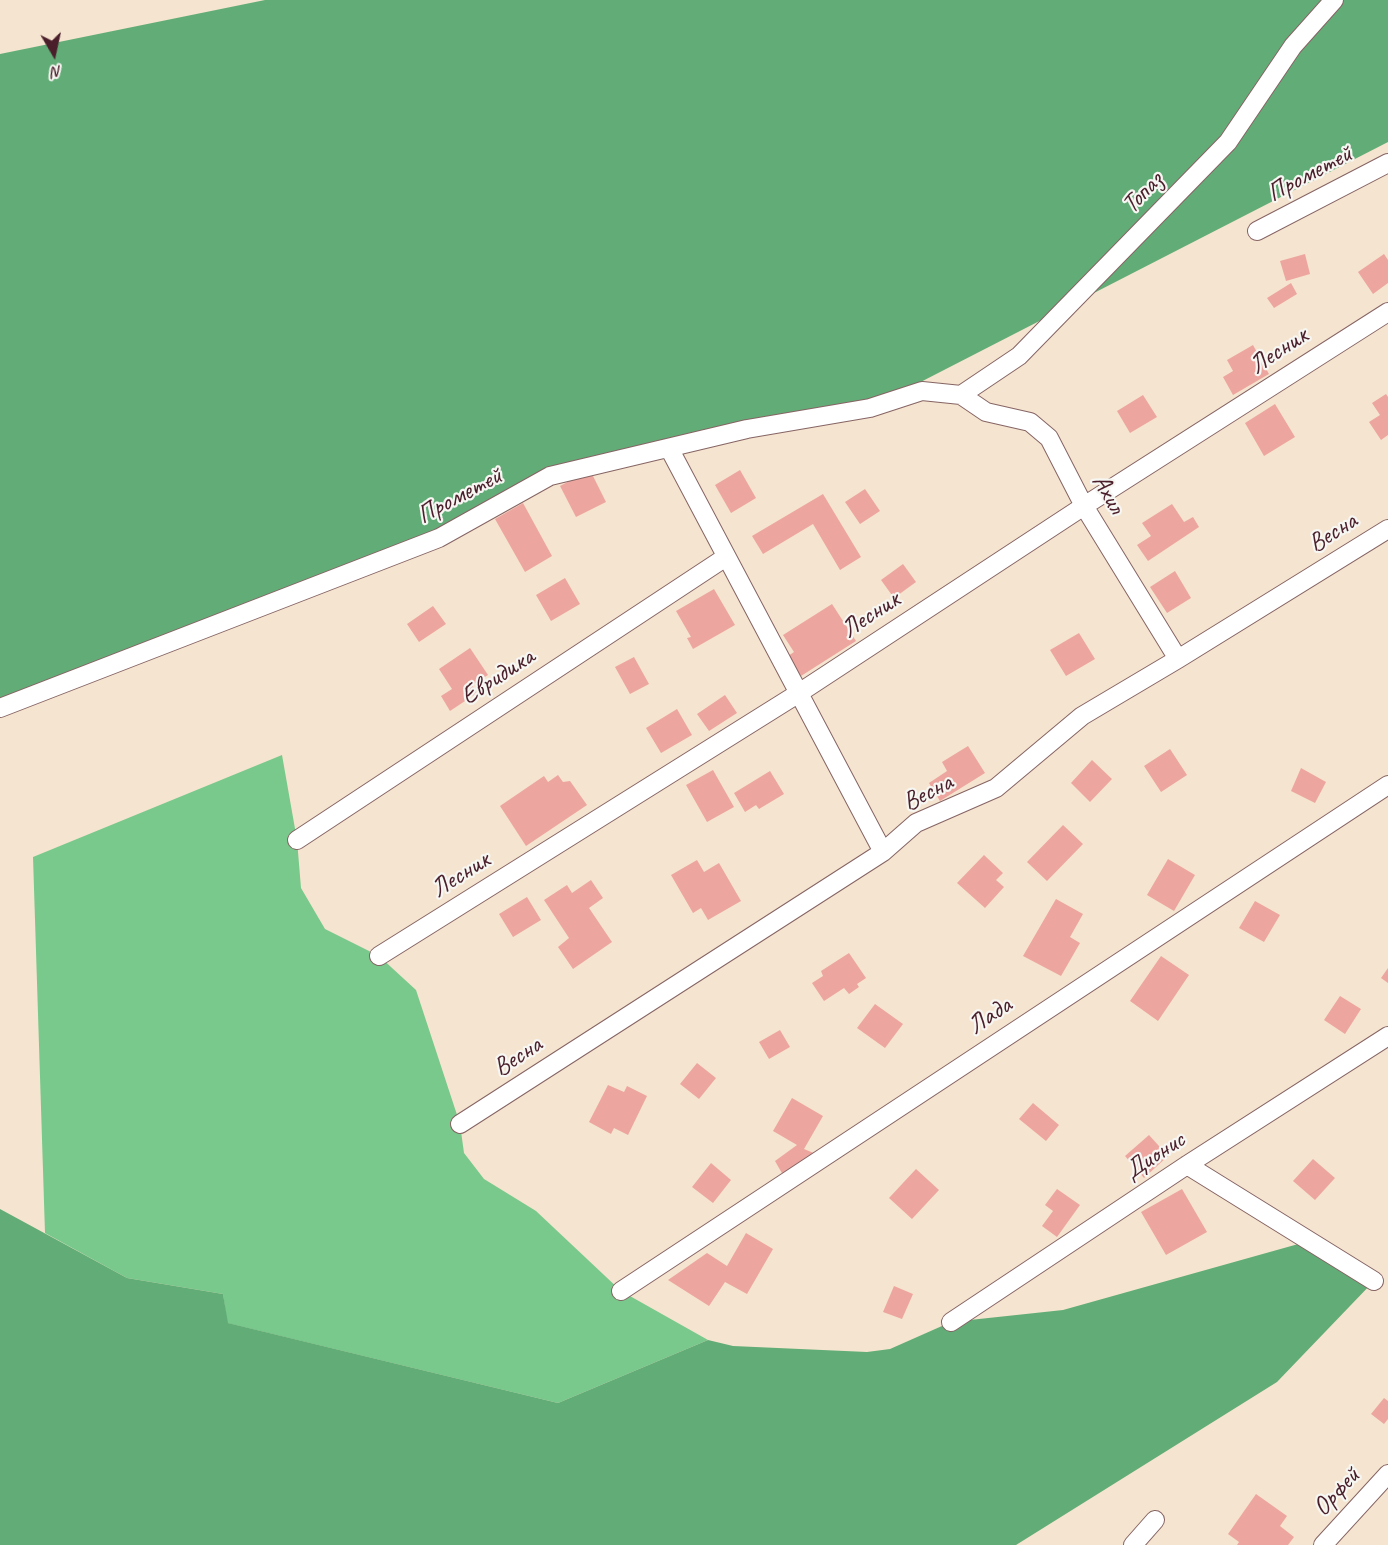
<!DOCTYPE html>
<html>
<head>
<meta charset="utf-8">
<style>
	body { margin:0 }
	#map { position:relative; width:1388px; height:1545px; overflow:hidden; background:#f5e4cf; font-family:Caveat,sans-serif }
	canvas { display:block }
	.north { position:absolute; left:24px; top:24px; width:60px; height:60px; -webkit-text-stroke:4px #f6f6f2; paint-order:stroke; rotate:171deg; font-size:16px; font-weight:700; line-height:24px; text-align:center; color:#4a1f2b }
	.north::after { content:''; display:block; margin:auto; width:21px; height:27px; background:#4a1f2b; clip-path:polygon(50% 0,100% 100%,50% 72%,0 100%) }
</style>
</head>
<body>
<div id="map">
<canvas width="1388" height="1545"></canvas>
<div class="north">N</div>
</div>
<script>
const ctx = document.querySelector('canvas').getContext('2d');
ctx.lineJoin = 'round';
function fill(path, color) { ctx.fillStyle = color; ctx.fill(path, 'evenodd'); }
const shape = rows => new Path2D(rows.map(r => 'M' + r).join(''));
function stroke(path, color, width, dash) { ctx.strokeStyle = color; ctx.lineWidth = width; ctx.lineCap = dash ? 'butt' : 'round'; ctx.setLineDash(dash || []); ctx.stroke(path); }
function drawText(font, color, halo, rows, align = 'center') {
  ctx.font = font + ' Caveat,sans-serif'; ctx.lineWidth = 4.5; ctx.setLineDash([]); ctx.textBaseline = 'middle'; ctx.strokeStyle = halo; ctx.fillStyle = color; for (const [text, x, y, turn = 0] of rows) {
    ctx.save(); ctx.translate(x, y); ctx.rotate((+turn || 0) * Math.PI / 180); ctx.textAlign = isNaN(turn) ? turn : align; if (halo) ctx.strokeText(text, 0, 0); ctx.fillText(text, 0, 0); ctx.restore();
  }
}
fill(shape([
	[282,755,297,840,301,888,325,929,379,956,416,990,460,1124,464,1153,484,1179,536,1211,621,1291,708,1340,558,1403,227,1323,223,1294,127,1278,45,1233,33,857]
]), '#78c98b');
fill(shape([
	[265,0,1388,0,1388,142,870,408,550,476,439,538,0,708,0,54],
	[0,1209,127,1278,223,1294,228,1323,558,1403,708,1340,733,1346,867,1352,890,1349,951,1322,1063,1310,1309,1241,1374,1281,1277,1382,1016,1545,0,1545]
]), '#62ad77');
fill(shape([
	[1305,254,1310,274,1286,281,1280,261],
	[1384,254,1388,260,1388,283,1373,294,1358,272],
	[1291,283,1297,294,1274,308,1267,298],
	[1253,345,1269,374,1233,395,1223,377,1233,371,1227,360],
	[1386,394,1388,397,1388,435,1381,440,1369,422,1380,415,1372,403],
	[1143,395,1157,417,1130,433,1117,411],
	[1275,404,1295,437,1264,456,1245,423],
	[590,470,606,502,576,517,560,486],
	[740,470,756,498,731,513,715,485],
	[865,489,880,511,860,524,845,502],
	[823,494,861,557,840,570,813,524,763,554,752,536],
	[523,503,552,556,525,572,495,519],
	[1172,504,1184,522,1193,517,1199,527,1148,561,1137,545,1151,536,1142,523],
	[903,564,916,582,894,598,881,580],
	[1175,571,1191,598,1167,613,1150,587],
	[565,578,580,604,551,621,536,595],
	[714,589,735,625,693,649,687,638,691,637,676,611],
	[832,604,856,641,801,676,788,656,794,652,783,635],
	[433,606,446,624,419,642,407,624],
	[1079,633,1095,659,1066,676,1050,650],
	[470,648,488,675,472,685,477,693,450,711,441,696,452,689,439,669],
	[634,657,649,684,630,694,615,667],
	[725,695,737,713,709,731,697,714],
	[677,709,692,735,661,753,646,728],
	[968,746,985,773,940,801,929,783,947,771,942,762],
	[1170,749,1187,775,1161,792,1144,766],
	[1092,760,1112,779,1090,802,1071,783],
	[1301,768,1326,782,1315,803,1291,791],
	[713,770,734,807,707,822,686,785],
	[770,771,784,794,759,809,756,805,745,812,734,793],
	[558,775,563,782,570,781,587,805,526,846,500,806,544,776,548,782],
	[1063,825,1083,844,1047,881,1027,862],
	[984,855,1003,873,996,880,1004,887,985,908,957,883],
	[1168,859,1195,875,1174,911,1147,895],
	[697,860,704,872,719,863,741,901,708,920,701,908,693,913,671,875],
	[591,880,603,898,589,908,612,942,573,969,558,947,569,938,544,900,567,885,572,893],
	[527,897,541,920,513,937,499,914],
	[1056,899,1083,914,1070,937,1080,943,1061,976,1023,956],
	[1255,901,1280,915,1264,942,1239,928],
	[849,953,866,978,857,984,859,987,849,994,844,988,824,1001,812,983,823,976,821,971],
	[1161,956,1189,975,1158,1021,1130,1001],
	[1388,968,1388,983,1381,978],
	[1340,996,1361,1009,1345,1034,1324,1020],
	[875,1004,903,1024,885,1048,857,1028],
	[780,1030,790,1047,769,1059,759,1042],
	[697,1063,716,1078,699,1099,680,1084],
	[608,1085,624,1092,627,1086,647,1096,628,1135,614,1128,611,1134,589,1122],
	[792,1098,823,1116,804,1149,816,1154,783,1175,775,1161,797,1145,773,1131],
	[1033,1103,1059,1125,1046,1141,1019,1119],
	[1149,1135,1168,1156,1144,1178,1125,1156],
	[1313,1159,1335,1178,1315,1200,1293,1181],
	[711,1163,731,1180,713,1203,692,1187],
	[916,1169,939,1190,912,1219,889,1198],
	[1057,1189,1080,1205,1057,1237,1042,1226,1053,1211,1045,1205],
	[1182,1189,1207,1232,1166,1255,1141,1212],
	[746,1233,773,1249,747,1294,725,1282,709,1306,668,1280,707,1253,727,1266],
	[894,1286,913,1294,902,1319,883,1312],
	[1384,1398,1388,1401,1388,1419,1384,1424,1371,1414],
	[1256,1494,1287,1516,1280,1526,1294,1537,1288,1545,1237,1545,1239,1542,1228,1534]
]), '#eda69f');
const minor = shape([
	[1257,231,1388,163],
	[961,395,1019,356,1228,142,1293,46,1334,0],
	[669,448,883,852],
	[0,708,439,538,550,476,747,429,870,408,922,391,961,395,986,412,1030,422,1049,438,1084,506,1178,659],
	[297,840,726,557],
	[379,956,799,693,1084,506,1388,312],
	[460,1124,883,852,916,823,996,788,1082,716,1178,659,1388,529],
	[1187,1165,1374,1281],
	[621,1291,1388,785],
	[951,1322,1187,1165,1388,1036],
	[1133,1545,1155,1520],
	[1323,1545,1388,1474]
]);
stroke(minor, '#866464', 20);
stroke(minor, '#fff', 18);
drawText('26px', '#4a1f2b', '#f6f6f2', [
	["Прометей",1310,174,-28],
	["Топаз",1143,193,-46],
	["Лесник",1279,351,-33],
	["Ахил",1108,494,60],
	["Прометей",460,496,-28],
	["Весна",1333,533,-32],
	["Лесник",871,615,-33],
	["Евридика",498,677,-33],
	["Весна",928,793,-27],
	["Лесник",461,875,-32],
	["Лада",990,1016,-33],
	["Весна",518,1057,-33],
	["Дионис",1155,1156,-33],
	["Орфей",1337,1492,-47]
]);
</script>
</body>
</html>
